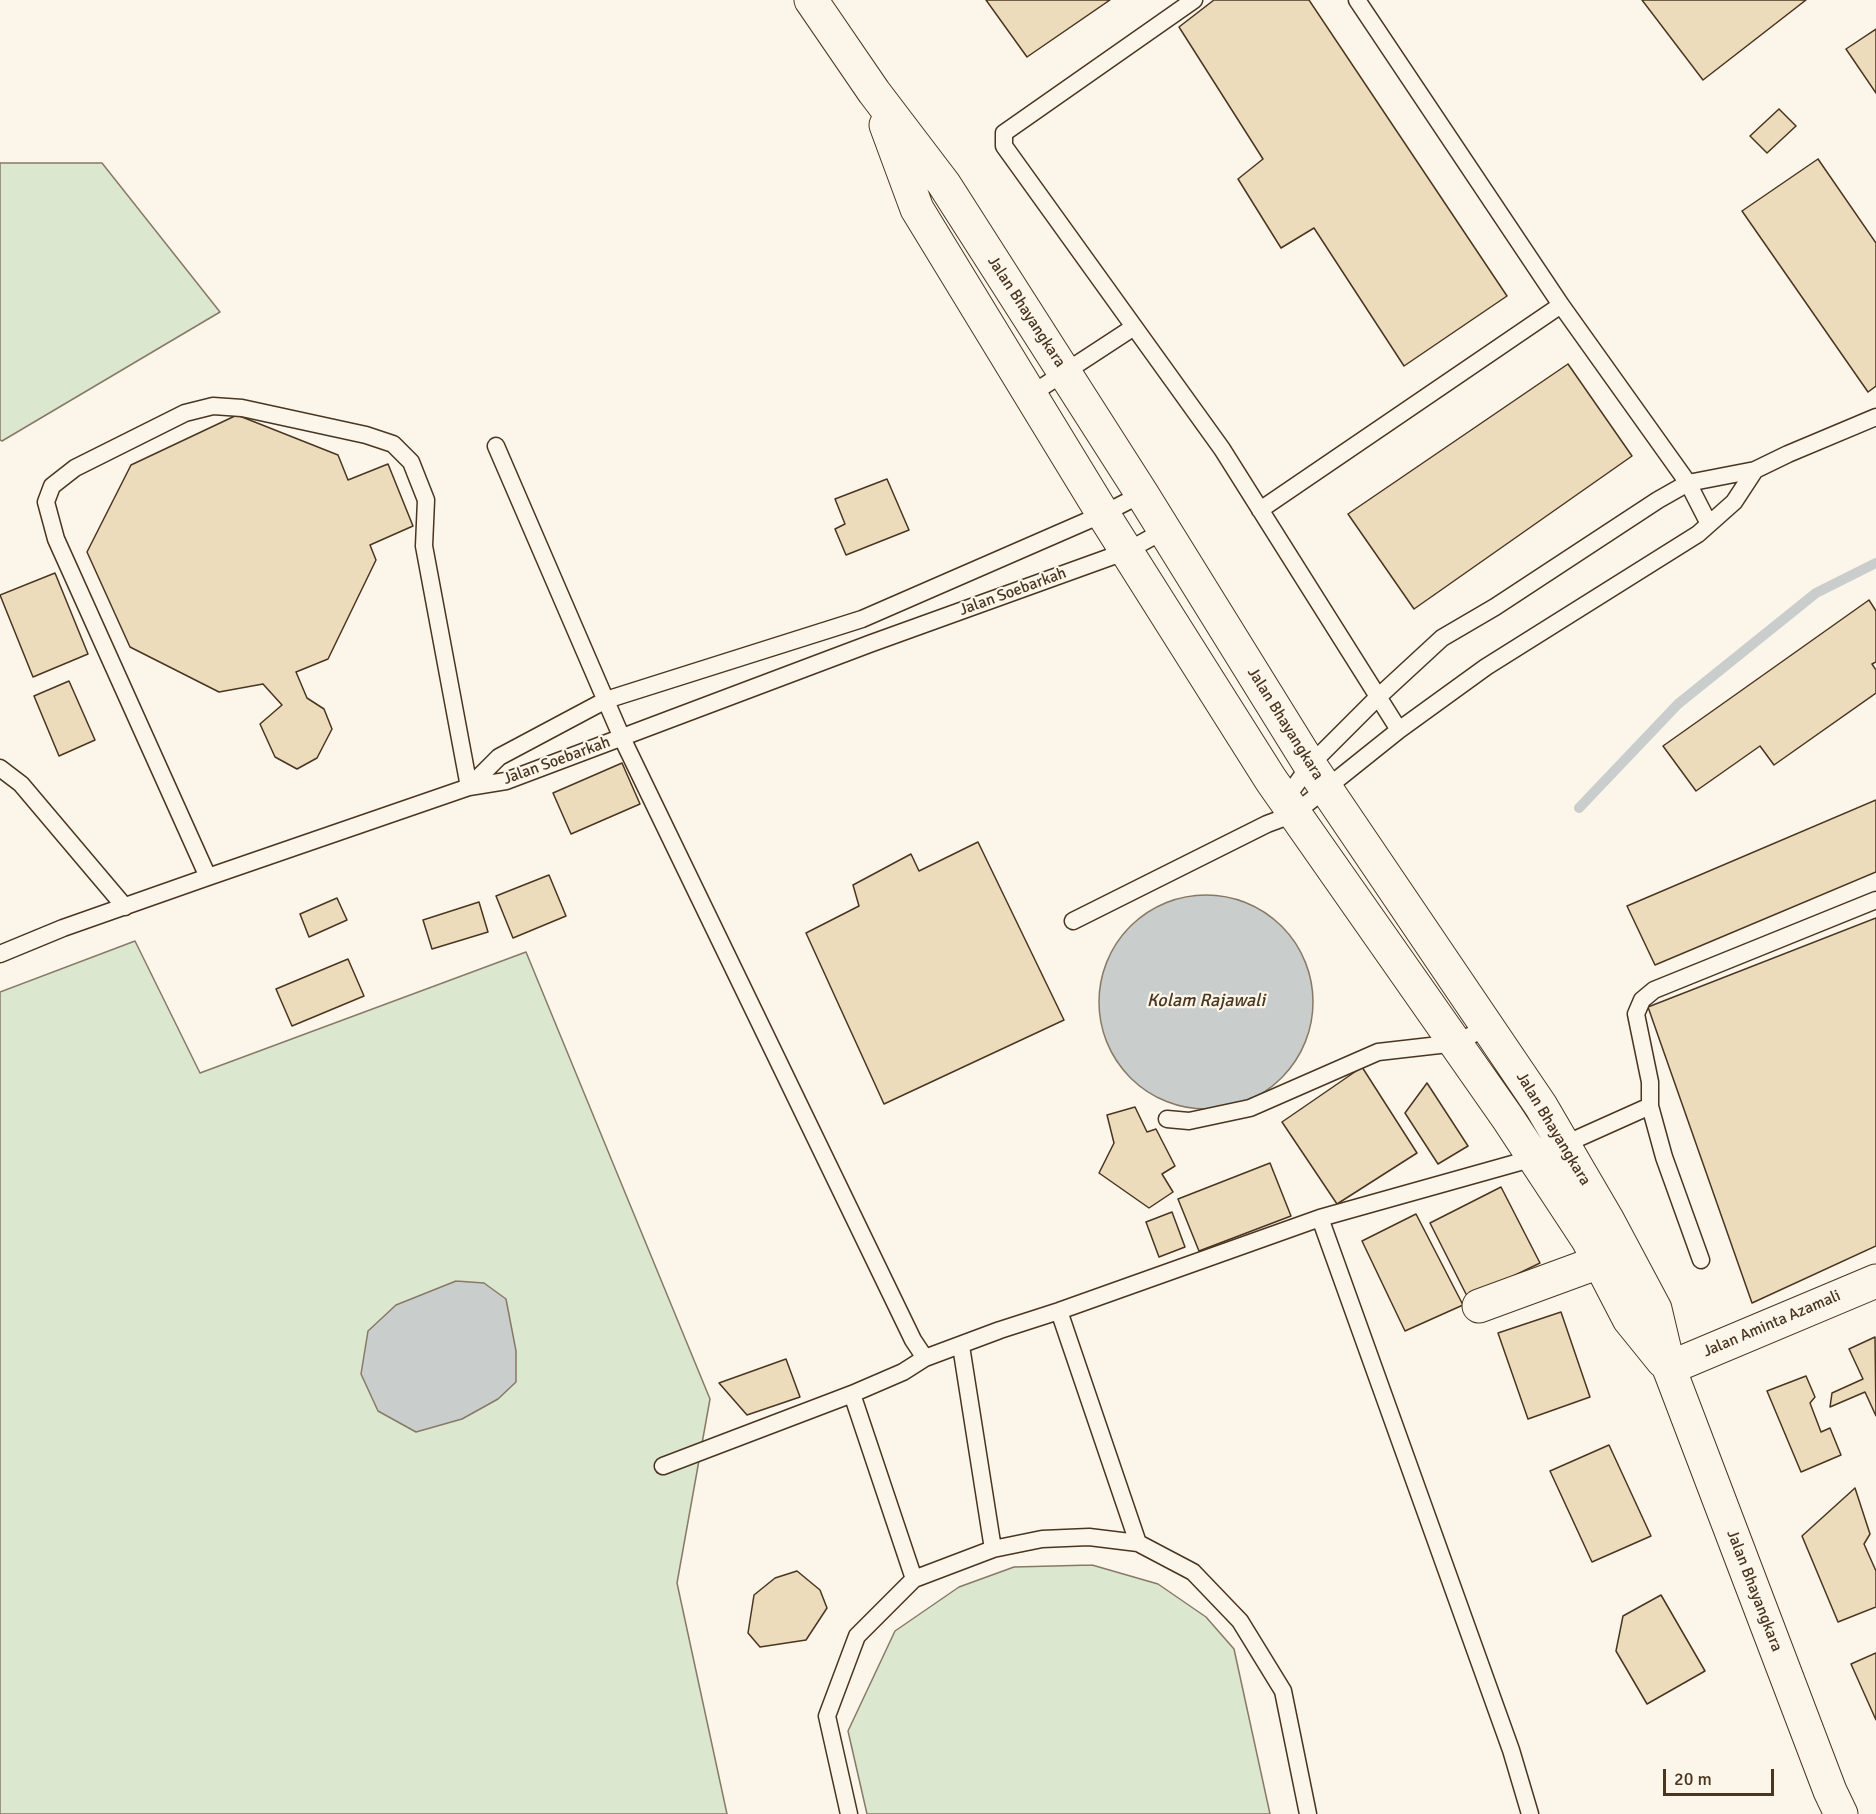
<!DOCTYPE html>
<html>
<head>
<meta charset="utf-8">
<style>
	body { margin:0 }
	#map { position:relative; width:1876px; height:1814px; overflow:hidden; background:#fbf6e9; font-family:Signika,sans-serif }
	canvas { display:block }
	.scale { position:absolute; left:1663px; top:1769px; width:111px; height:27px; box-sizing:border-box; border:3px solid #4a3520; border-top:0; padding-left:8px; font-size:18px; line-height:21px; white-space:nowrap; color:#4a3520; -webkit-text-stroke:4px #fbf6e9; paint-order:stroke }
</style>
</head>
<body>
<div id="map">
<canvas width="1876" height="1814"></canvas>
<div class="scale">20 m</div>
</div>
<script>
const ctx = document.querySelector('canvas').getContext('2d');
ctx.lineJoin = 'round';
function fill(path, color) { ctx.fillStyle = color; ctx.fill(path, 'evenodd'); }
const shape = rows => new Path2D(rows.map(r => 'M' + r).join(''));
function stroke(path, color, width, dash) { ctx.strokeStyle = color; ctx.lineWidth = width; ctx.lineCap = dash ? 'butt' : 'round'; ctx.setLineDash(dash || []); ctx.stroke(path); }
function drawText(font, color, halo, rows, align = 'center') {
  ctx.font = font + ' Signika,sans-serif'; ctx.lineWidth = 4.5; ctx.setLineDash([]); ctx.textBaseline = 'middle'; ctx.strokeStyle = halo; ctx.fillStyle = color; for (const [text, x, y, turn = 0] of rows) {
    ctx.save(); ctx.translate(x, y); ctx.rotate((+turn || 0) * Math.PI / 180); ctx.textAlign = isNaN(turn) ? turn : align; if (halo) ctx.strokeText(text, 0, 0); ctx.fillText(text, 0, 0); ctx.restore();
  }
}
const green = shape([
	[0,163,102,163,220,312,2,441,0,440,0,163],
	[135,941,200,1073,526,952,710,1399,677,1583,727,1814,0,1814,0,992,135,941],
	[1092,1565,1158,1584,1206,1617,1234,1649,1270,1814,867,1814,848,1731,895,1631,959,1587,1014,1567,1092,1565]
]);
fill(green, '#dce7d0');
stroke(green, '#887966', 1.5);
const water = shape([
	'1099 1002a107 107 0 1 1 214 0a107 107 0 1 1-214 0Z',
	[456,1281,484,1283,506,1299,516,1351,516,1382,498,1399,462,1419,416,1432,378,1411,361,1374,368,1331,396,1305,456,1281]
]);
fill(water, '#c9cecd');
stroke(water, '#887966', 1.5);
stroke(shape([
	[1579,808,1678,704,1816,593,1876,563]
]), '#c9cecd', 10);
const building = shape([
	[986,0,1110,0,1027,57,986,0],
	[1214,0,1309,0,1507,296,1404,366,1314,228,1281,248,1238,179,1263,159,1179,27,1214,0],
	[1642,0,1806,0,1703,80,1642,0],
	[1876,29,1876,93,1846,49,1876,29],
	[1779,109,1796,126,1767,153,1750,136,1779,109],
	[1818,159,1876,243,1876,386,1868,392,1742,211,1818,159],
	[1568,364,1632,456,1414,609,1348,514,1568,364],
	[237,415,338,455,348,480,388,464,413,526,370,545,376,560,328,659,296,672,307,698,324,709,332,729,317,758,297,769,275,757,260,724,282,705,263,684,219,692,130,647,87,552,131,465,237,415],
	[887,479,909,530,846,555,835,529,845,524,835,499,887,479],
	[55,573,88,654,33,677,0,595,55,573],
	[1869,600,1876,611,1876,662,1872,664,1876,670,1876,693,1774,765,1760,746,1696,791,1663,746,1869,600],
	[69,681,95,740,59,756,34,696,69,681],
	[622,763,640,804,571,834,553,793,622,763],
	[1876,800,1876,872,1655,965,1627,906,1876,800],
	[978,842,1064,1020,884,1104,806,933,859,906,853,885,911,854,919,871,978,842],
	[549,875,566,916,513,938,496,896,549,875],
	[337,898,347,920,309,937,300,914,337,898],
	[479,902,488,932,432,949,423,920,479,902],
	[1876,918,1876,1246,1752,1303,1648,1007,1876,918],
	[348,959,364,996,292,1026,276,989,348,959],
	[1362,1067,1417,1153,1337,1204,1282,1122,1362,1067],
	[1427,1083,1468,1146,1438,1164,1405,1113,1427,1083],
	[1135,1107,1147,1132,1156,1129,1175,1166,1162,1174,1173,1192,1149,1208,1099,1173,1114,1143,1107,1115,1135,1107],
	[1270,1163,1291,1216,1199,1251,1178,1199,1270,1163],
	[1501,1187,1540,1263,1468,1298,1430,1223,1501,1187],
	[1172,1212,1185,1247,1159,1257,1146,1222,1172,1212],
	[1416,1214,1463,1305,1405,1331,1362,1241,1416,1214],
	[1561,1312,1590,1397,1528,1419,1498,1333,1561,1312],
	[1875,1337,1876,1416,1865,1392,1830,1407,1832,1393,1863,1379,1849,1349,1875,1337],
	[786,1359,800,1397,747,1415,719,1383,786,1359],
	[1806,1376,1815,1397,1810,1403,1821,1432,1830,1428,1841,1455,1801,1472,1767,1391,1806,1376],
	[1609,1445,1651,1536,1592,1562,1550,1471,1609,1445],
	[1855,1488,1870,1534,1864,1544,1876,1571,1876,1607,1838,1622,1802,1536,1855,1488],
	[797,1571,820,1590,827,1608,806,1640,760,1647,748,1633,754,1595,775,1578,797,1571],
	[1661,1595,1705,1671,1647,1704,1616,1651,1623,1616,1661,1595],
	[1876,1653,1876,1720,1851,1664,1876,1653]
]);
fill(building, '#ecdcbc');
stroke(building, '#4a3520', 1.5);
const lane = shape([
	[1194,0,1004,133,1004,146,1222,449,1399,730],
	[1357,0,1561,305,1688,483,1709,524],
	[1030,395,1134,327],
	[496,446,622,738,913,1340,925,1358,1000,1330,1059,1311,1320,1218,1534,1158,1650,1106,1650,1082,1636,1014,1642,1000,1654,990,1876,900],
	[1260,510,1561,305],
	[0,768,21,784,125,907],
	[469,787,499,757,606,700,862,619,1103,514,1142,494],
	[1282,804,1310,765,1377,698,1442,638,1495,607,1658,500,1688,483,1755,470,1788,454,1876,417],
	[208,877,56,539,46,502,52,486,75,468,185,413,213,406,242,408,366,435,393,444,411,462,426,500,424,546,469,787],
	[1073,921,1267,824,1294,814,1399,730,1486,667,1698,534,1734,502,1755,470],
	[0,954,63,928,208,877,469,787,506,781,872,643,1127,551,1165,530],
	[1650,1106,1664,1157,1701,1260],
	[1167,1119,1189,1121,1250,1108,1378,1052,1457,1043,1488,1026],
	[1320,1218,1511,1750,1530,1814],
	[1059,1311,1138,1543],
	[961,1346,993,1549],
	[663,1466,852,1394,903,1372,925,1358],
	[914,1579,993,1549,1042,1539,1089,1537,1138,1543,1193,1572,1240,1621,1283,1691,1308,1814],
	[849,1814,827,1716,857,1636,914,1579,852,1394]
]);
const street = shape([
	[1479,1306,1599,1262],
	[1669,1368,1876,1281]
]);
const highway = shape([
	[811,0,874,92,944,184,1142,494,1310,765,1541,1106,1607,1219,1655,1309,1669,1368,1830,1791,1841,1814],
	[886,125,917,209,1103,514,1271,780,1507,1117,1588,1240,1629,1319,1663,1361]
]);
stroke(lane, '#4a3520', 19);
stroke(street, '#4a3520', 35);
stroke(highway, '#4a3520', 35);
stroke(lane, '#fbf6e9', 16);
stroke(street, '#fbf6e9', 33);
stroke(highway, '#fbf6e9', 33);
drawText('16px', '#4a3520', '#fbf6e9', [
	["Jalan Bhayangkara",1026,312,57],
	["Jalan Soebarkah",1013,592,-20],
	["Jalan Bhayangkara",1285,724,58],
	["Jalan Soebarkah",557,761,-20],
	["Jalan Bhayangkara",1553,1129,59],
	["Jalan Aminta Azamali",1772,1324,-23],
	["Jalan Bhayangkara",1754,1591,69]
]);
drawText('italic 18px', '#4a3520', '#fbf6e9', [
	["Kolam Rajawali",1206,1001]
]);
</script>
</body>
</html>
